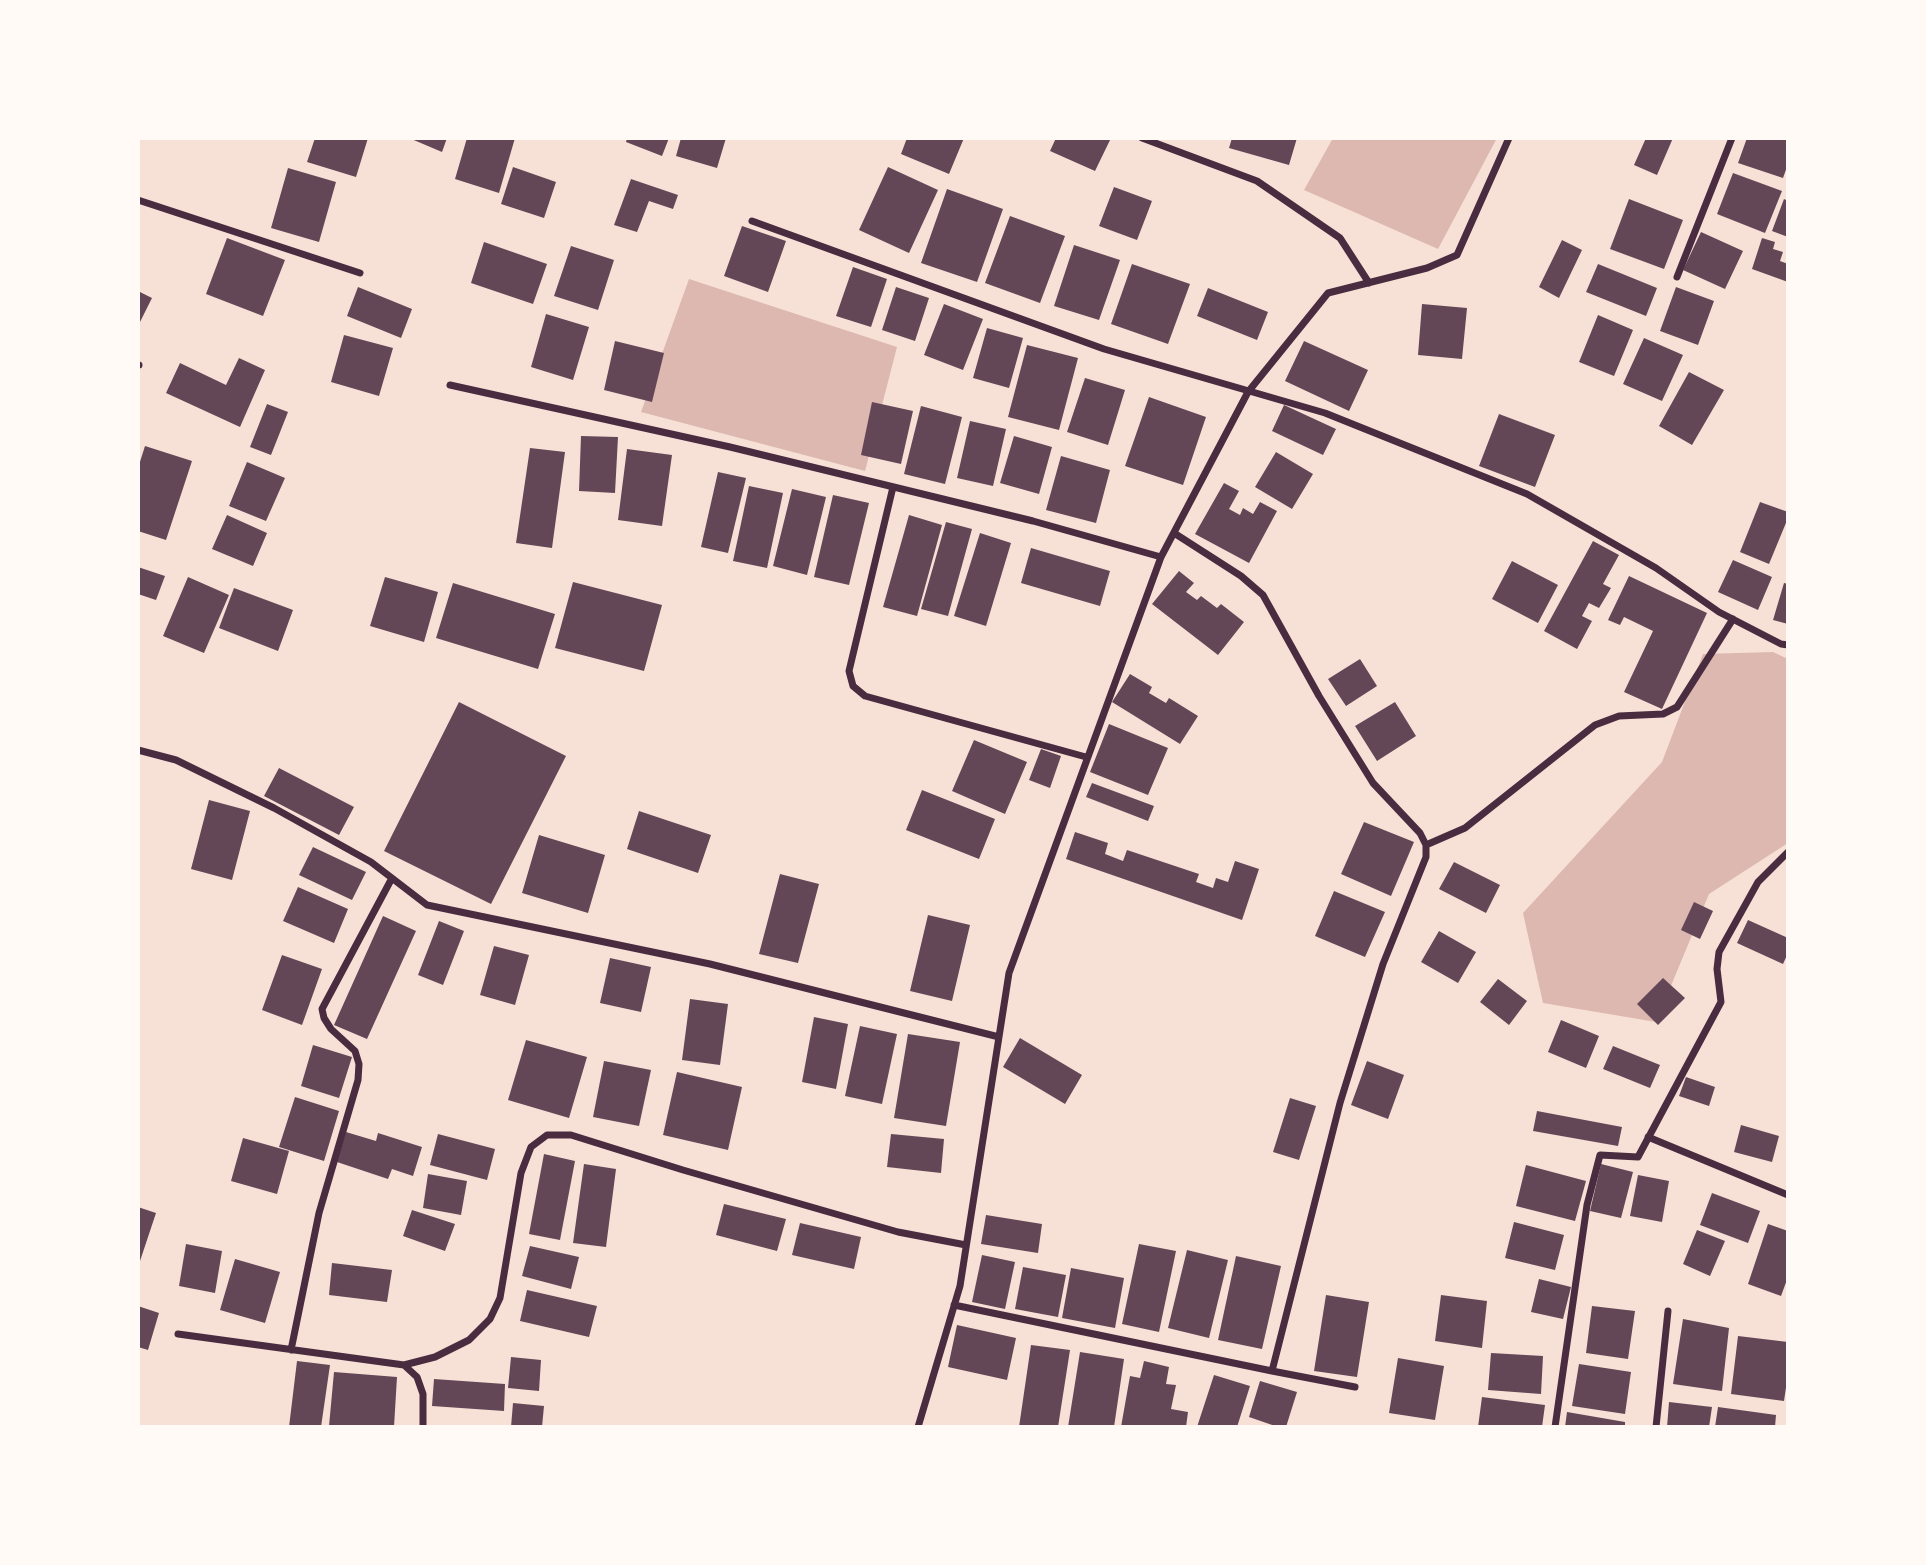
<!DOCTYPE html>
<html>
<head>
<meta charset="utf-8">
<style>
	body { margin:0 }
	#map { position:relative; width:1926px; height:1565px; overflow:hidden; background:#f7e1d7; font-family:"DejaVu Sans",sans-serif }
	canvas { display:block }
	.frame { position:absolute; inset:0; border:140px solid #fffaf5; pointer-events:none }
</style>
</head>
<body>
<div id="map">
<canvas width="1926" height="1565"></canvas>
<div class="frame"></div>
</div>
<script>
const ctx = document.querySelector('canvas').getContext('2d');
ctx.lineJoin = 'round';
function fill(path, color) { ctx.fillStyle = color; ctx.fill(path, 'evenodd'); }
const shape = rows => new Path2D(rows.map(r => 'M' + r).join(''));
function stroke(path, color, width, dash) { ctx.strokeStyle = color; ctx.lineWidth = width; ctx.lineCap = dash ? 'butt' : 'round'; ctx.setLineDash(dash || []); ctx.stroke(path); }
fill(shape([
	[1333,138,1497,138,1438,249,1304,190],
	[689,279,897,347,865,471,641,412],
	[1773,652,1788,659,1788,843,1709,894,1656,1022,1543,1003,1523,913,1662,762,1703,654]
]), '#dcb8b0');
fill(shape([
	[315,138,368,138,356,177,307,162],
	[409,138,447,138,442,152],
	[467,138,515,138,499,193,455,179],
	[627,138,669,138,662,156,626,142],
	[681,138,726,138,717,168,676,156],
	[907,138,964,138,949,174,901,154],
	[1056,138,1111,138,1095,171,1050,151],
	[1232,138,1297,138,1289,165,1229,148],
	[1646,138,1673,138,1657,175,1634,165],
	[1747,138,1788,138,1788,164,1783,178,1738,163],
	[513,167,556,182,544,218,501,204],
	[888,167,938,190,909,253,859,230],
	[288,168,336,182,319,242,271,228],
	[1733,173,1782,191,1765,233,1717,214],
	[631,179,678,195,673,209,649,201,637,232,614,225],
	[1114,187,1152,201,1137,240,1099,226],
	[947,189,1003,209,977,282,921,263],
	[1629,199,1683,220,1664,269,1610,249],
	[1784,199,1788,201,1788,237,1772,231],
	[1010,216,1065,236,1040,303,985,283],
	[742,226,786,241,768,292,724,276],
	[1701,232,1743,251,1725,289,1683,270],
	[227,238,285,260,263,316,206,294],
	[1762,238,1775,242,1773,249,1783,252,1780,261,1788,264,1788,282,1752,269],
	[1562,240,1582,250,1559,298,1539,287],
	[484,242,547,264,533,304,471,283],
	[1074,245,1120,260,1099,320,1054,306],
	[571,246,614,260,598,310,554,296],
	[1132,264,1190,284,1168,344,1111,324],
	[1598,264,1657,288,1646,316,1586,292],
	[853,267,887,279,871,327,836,316],
	[358,287,412,309,401,338,347,316],
	[896,287,929,298,915,341,882,330],
	[1676,287,1714,301,1698,345,1660,331],
	[1208,288,1268,312,1257,340,1197,316],
	[138,291,152,298,138,326],
	[944,304,983,319,963,370,924,355],
	[1422,304,1467,308,1462,359,1418,355],
	[546,314,589,327,573,380,531,367],
	[1598,315,1633,330,1614,376,1579,362],
	[987,328,1023,338,1009,388,973,378],
	[344,335,393,348,379,396,331,382],
	[1644,338,1683,355,1662,401,1623,384],
	[615,341,664,353,652,402,604,390],
	[1304,341,1368,370,1349,411,1285,381],
	[1027,345,1078,358,1059,430,1008,417],
	[239,358,265,370,240,427,166,393,180,363,226,385],
	[1689,372,1724,390,1692,445,1659,426],
	[1085,378,1125,390,1108,445,1067,432],
	[1149,397,1206,417,1183,485,1125,466],
	[872,402,913,411,901,464,861,455],
	[267,404,288,412,271,455,250,447],
	[1284,405,1336,429,1323,455,1272,431],
	[921,406,962,417,945,484,904,474],
	[1499,414,1555,435,1535,487,1479,466],
	[970,421,1006,429,993,486,957,478],
	[581,436,618,437,615,493,579,491],
	[1014,436,1052,447,1039,494,1000,483],
	[145,446,192,461,166,540,138,531,138,468],
	[530,448,565,452,552,548,516,543],
	[627,449,672,455,662,526,618,520],
	[1276,452,1313,474,1292,509,1255,487],
	[1061,456,1110,470,1096,523,1046,510],
	[247,462,285,478,266,521,229,506],
	[718,472,746,478,728,553,701,547],
	[1224,483,1239,491,1229,509,1240,515,1243,508,1253,514,1260,502,1277,511,1249,563,1195,534],
	[749,486,783,493,767,568,733,561],
	[792,489,826,497,807,575,773,566],
	[833,495,869,503,849,585,814,577],
	[1760,502,1788,512,1788,518,1769,564,1740,552],
	[227,515,267,533,253,566,212,549],
	[909,515,942,525,917,616,883,607],
	[946,522,972,529,948,616,921,609],
	[980,533,1011,543,986,626,954,616],
	[1593,541,1619,555,1603,584,1611,588,1599,608,1589,603,1582,616,1592,621,1577,649,1544,631],
	[1031,548,1110,571,1100,606,1021,583],
	[1733,560,1772,577,1758,610,1718,592],
	[1512,561,1558,585,1538,623,1492,599],
	[138,567,165,576,156,600,138,594],
	[1179,571,1194,583,1186,592,1197,600,1201,596,1217,608,1221,604,1244,622,1218,655,1152,604],
	[1629,576,1707,613,1662,709,1624,692,1653,631,1624,617,1620,625,1608,620],
	[188,577,229,595,204,653,163,636],
	[385,577,438,592,424,642,370,626],
	[573,582,662,605,644,671,555,648],
	[453,583,555,614,538,669,436,638],
	[1784,583,1788,584,1788,624,1773,620],
	[234,588,293,610,278,651,219,628],
	[1360,659,1377,686,1346,706,1328,679],
	[1130,674,1152,687,1149,693,1166,703,1169,698,1198,716,1180,744,1112,702],
	[459,702,566,756,491,904,384,851],
	[1395,702,1416,736,1377,761,1355,726],
	[1109,724,1168,748,1148,795,1090,772],
	[974,740,1027,762,1005,814,952,791],
	[1041,749,1061,756,1050,788,1029,780],
	[279,768,354,807,339,835,264,796],
	[1092,783,1154,806,1148,821,1086,797],
	[922,790,995,819,979,859,906,830],
	[209,800,250,811,232,880,191,869],
	[639,811,711,835,698,873,627,849],
	[1364,822,1414,842,1391,896,1341,874],
	[1075,832,1108,843,1105,854,1123,861,1127,850,1199,874,1196,882,1213,888,1216,878,1228,882,1235,861,1259,869,1242,920,1066,859],
	[539,835,605,855,588,913,522,893],
	[313,847,366,872,352,900,299,875],
	[1454,862,1500,885,1486,913,1439,889],
	[780,874,819,884,798,963,759,954],
	[298,887,348,909,334,943,283,921],
	[1334,891,1385,912,1365,957,1315,936],
	[1694,902,1713,911,1700,939,1681,930],
	[928,915,970,925,952,1001,910,991],
	[383,916,416,931,367,1039,334,1025],
	[1748,920,1788,938,1788,953,1783,964,1737,943],
	[439,921,464,931,443,985,418,975],
	[1439,931,1476,952,1458,983,1421,962],
	[494,946,529,955,515,1005,480,995],
	[282,955,322,969,302,1025,262,1010],
	[610,958,651,967,641,1012,600,1003],
	[1663,978,1685,998,1658,1025,1637,1004],
	[1498,979,1527,1001,1509,1025,1480,1002],
	[690,999,728,1004,720,1065,682,1060],
	[814,1017,848,1024,836,1089,802,1082],
	[1561,1020,1599,1036,1586,1068,1548,1052],
	[860,1026,897,1034,882,1104,845,1096],
	[908,1034,960,1042,946,1126,894,1118],
	[1020,1038,1082,1075,1065,1104,1003,1067],
	[526,1040,587,1057,569,1118,508,1100],
	[313,1045,352,1057,339,1098,301,1086],
	[1613,1046,1660,1065,1650,1088,1603,1069],
	[604,1061,651,1070,639,1126,593,1117],
	[1367,1061,1404,1075,1388,1119,1351,1105],
	[677,1072,742,1087,728,1150,663,1135],
	[1686,1077,1715,1087,1709,1106,1679,1096],
	[295,1097,339,1111,324,1161,279,1147],
	[1290,1098,1316,1106,1299,1160,1273,1152],
	[1537,1111,1622,1127,1618,1146,1533,1131],
	[1741,1125,1779,1136,1772,1162,1734,1152],
	[346,1132,376,1141,378,1133,422,1147,413,1176,392,1169,388,1179,337,1162],
	[438,1134,495,1149,487,1180,430,1165],
	[891,1134,944,1139,941,1173,887,1167],
	[243,1138,289,1151,277,1194,231,1181],
	[544,1154,575,1161,560,1240,529,1234],
	[584,1164,616,1169,606,1247,573,1243],
	[1601,1164,1633,1172,1621,1218,1590,1211],
	[1526,1165,1586,1181,1575,1221,1516,1206],
	[428,1174,467,1181,461,1215,423,1208],
	[1638,1175,1669,1181,1662,1222,1630,1216],
	[1712,1193,1760,1211,1748,1243,1700,1225],
	[724,1204,786,1219,777,1251,716,1235],
	[138,1207,156,1213,139,1264,138,1264],
	[412,1210,455,1224,445,1251,403,1236],
	[986,1215,1042,1224,1038,1253,981,1244],
	[1514,1222,1564,1235,1555,1270,1505,1258],
	[800,1223,861,1237,854,1269,792,1255],
	[1768,1224,1788,1231,1788,1277,1781,1296,1748,1284],
	[1697,1230,1725,1241,1710,1276,1683,1264],
	[186,1244,222,1251,215,1293,179,1286],
	[1139,1244,1176,1251,1159,1332,1122,1324],
	[530,1246,579,1257,571,1289,522,1276],
	[1187,1250,1228,1260,1209,1338,1168,1328],
	[982,1255,1015,1262,1005,1309,972,1302],
	[1236,1256,1281,1266,1262,1349,1218,1340],
	[235,1259,280,1272,265,1323,220,1310],
	[332,1263,392,1270,387,1302,329,1295],
	[1023,1267,1066,1275,1058,1317,1015,1309],
	[1071,1268,1124,1278,1115,1328,1062,1318],
	[1539,1279,1571,1287,1563,1319,1531,1312],
	[527,1290,597,1306,589,1337,520,1321],
	[1326,1295,1369,1302,1357,1377,1314,1371],
	[1441,1295,1487,1301,1482,1348,1435,1341],
	[138,1306,159,1313,148,1350,138,1347],
	[1592,1306,1635,1311,1628,1359,1586,1353],
	[1683,1319,1729,1328,1722,1391,1673,1384],
	[957,1325,1016,1338,1007,1380,948,1367],
	[1738,1336,1788,1342,1788,1374,1784,1401,1731,1394],
	[1031,1345,1070,1350,1058,1427,1019,1427],
	[1080,1352,1124,1359,1114,1427,1068,1427],
	[1491,1353,1543,1356,1541,1394,1488,1390],
	[511,1357,541,1360,539,1391,508,1388],
	[1398,1358,1444,1366,1435,1420,1389,1413],
	[297,1361,330,1365,321,1427,289,1427],
	[1144,1361,1169,1367,1166,1384,1176,1385,1171,1409,1188,1412,1186,1427,1121,1427,1130,1376,1140,1378],
	[1579,1364,1631,1372,1625,1414,1572,1406],
	[334,1372,397,1377,394,1427,329,1426],
	[1214,1375,1250,1386,1237,1427,1197,1427],
	[434,1379,505,1384,504,1411,432,1406],
	[1260,1381,1297,1392,1286,1427,1278,1427,1249,1417],
	[1482,1397,1545,1405,1542,1427,1478,1427],
	[1669,1402,1712,1407,1709,1427,1667,1427],
	[513,1403,544,1406,542,1427,511,1427],
	[1718,1407,1776,1415,1775,1427,1715,1427],
	[1567,1412,1625,1422,1625,1427,1565,1427]
]), '#644757');
stroke(shape([
	[1142,138,1257,181,1340,238,1369,283],
	[138,200,360,273],
	[752,221,1104,349,1325,413,1527,494,1656,568,1719,612,1781,644,1788,645],
	[1677,277,1732,138],
	[138,365,139,365],
	[450,385,730,447,1033,521,1161,557],
	[893,487,849,671,853,686,865,696,1086,757],
	[138,750,176,760,274,808,371,862,427,905,710,964,999,1037],
	[1426,845,1465,828,1595,725,1619,716,1663,714,1677,707,1733,619],
	[1648,1137,1788,1195],
	[954,1305,1272,1371,1340,1103,1383,964,1426,857,1426,845,1420,833,1373,783,1319,696,1263,595,1241,576,1174,533],
	[178,1334,404,1365,417,1377,423,1394,423,1427],
	[291,1350,319,1213,358,1080,359,1064,355,1051,331,1029,324,1018,322,1009,392,878],
	[404,1365,435,1357,469,1340,490,1319,500,1298,521,1173,531,1147,547,1135,571,1135,683,1170,898,1232,966,1245],
	[1272,1371,1355,1387],
	[918,1427,960,1286,1009,973,1161,557,1248,392,1328,293,1427,268,1457,255,1509,138],
	[1555,1427,1587,1205,1600,1155,1638,1157,1721,1002,1717,969,1719,952,1758,882,1788,852],
	[1656,1427,1668,1311]
]), '#4a2c40', 7);
</script>
</body>
</html>
